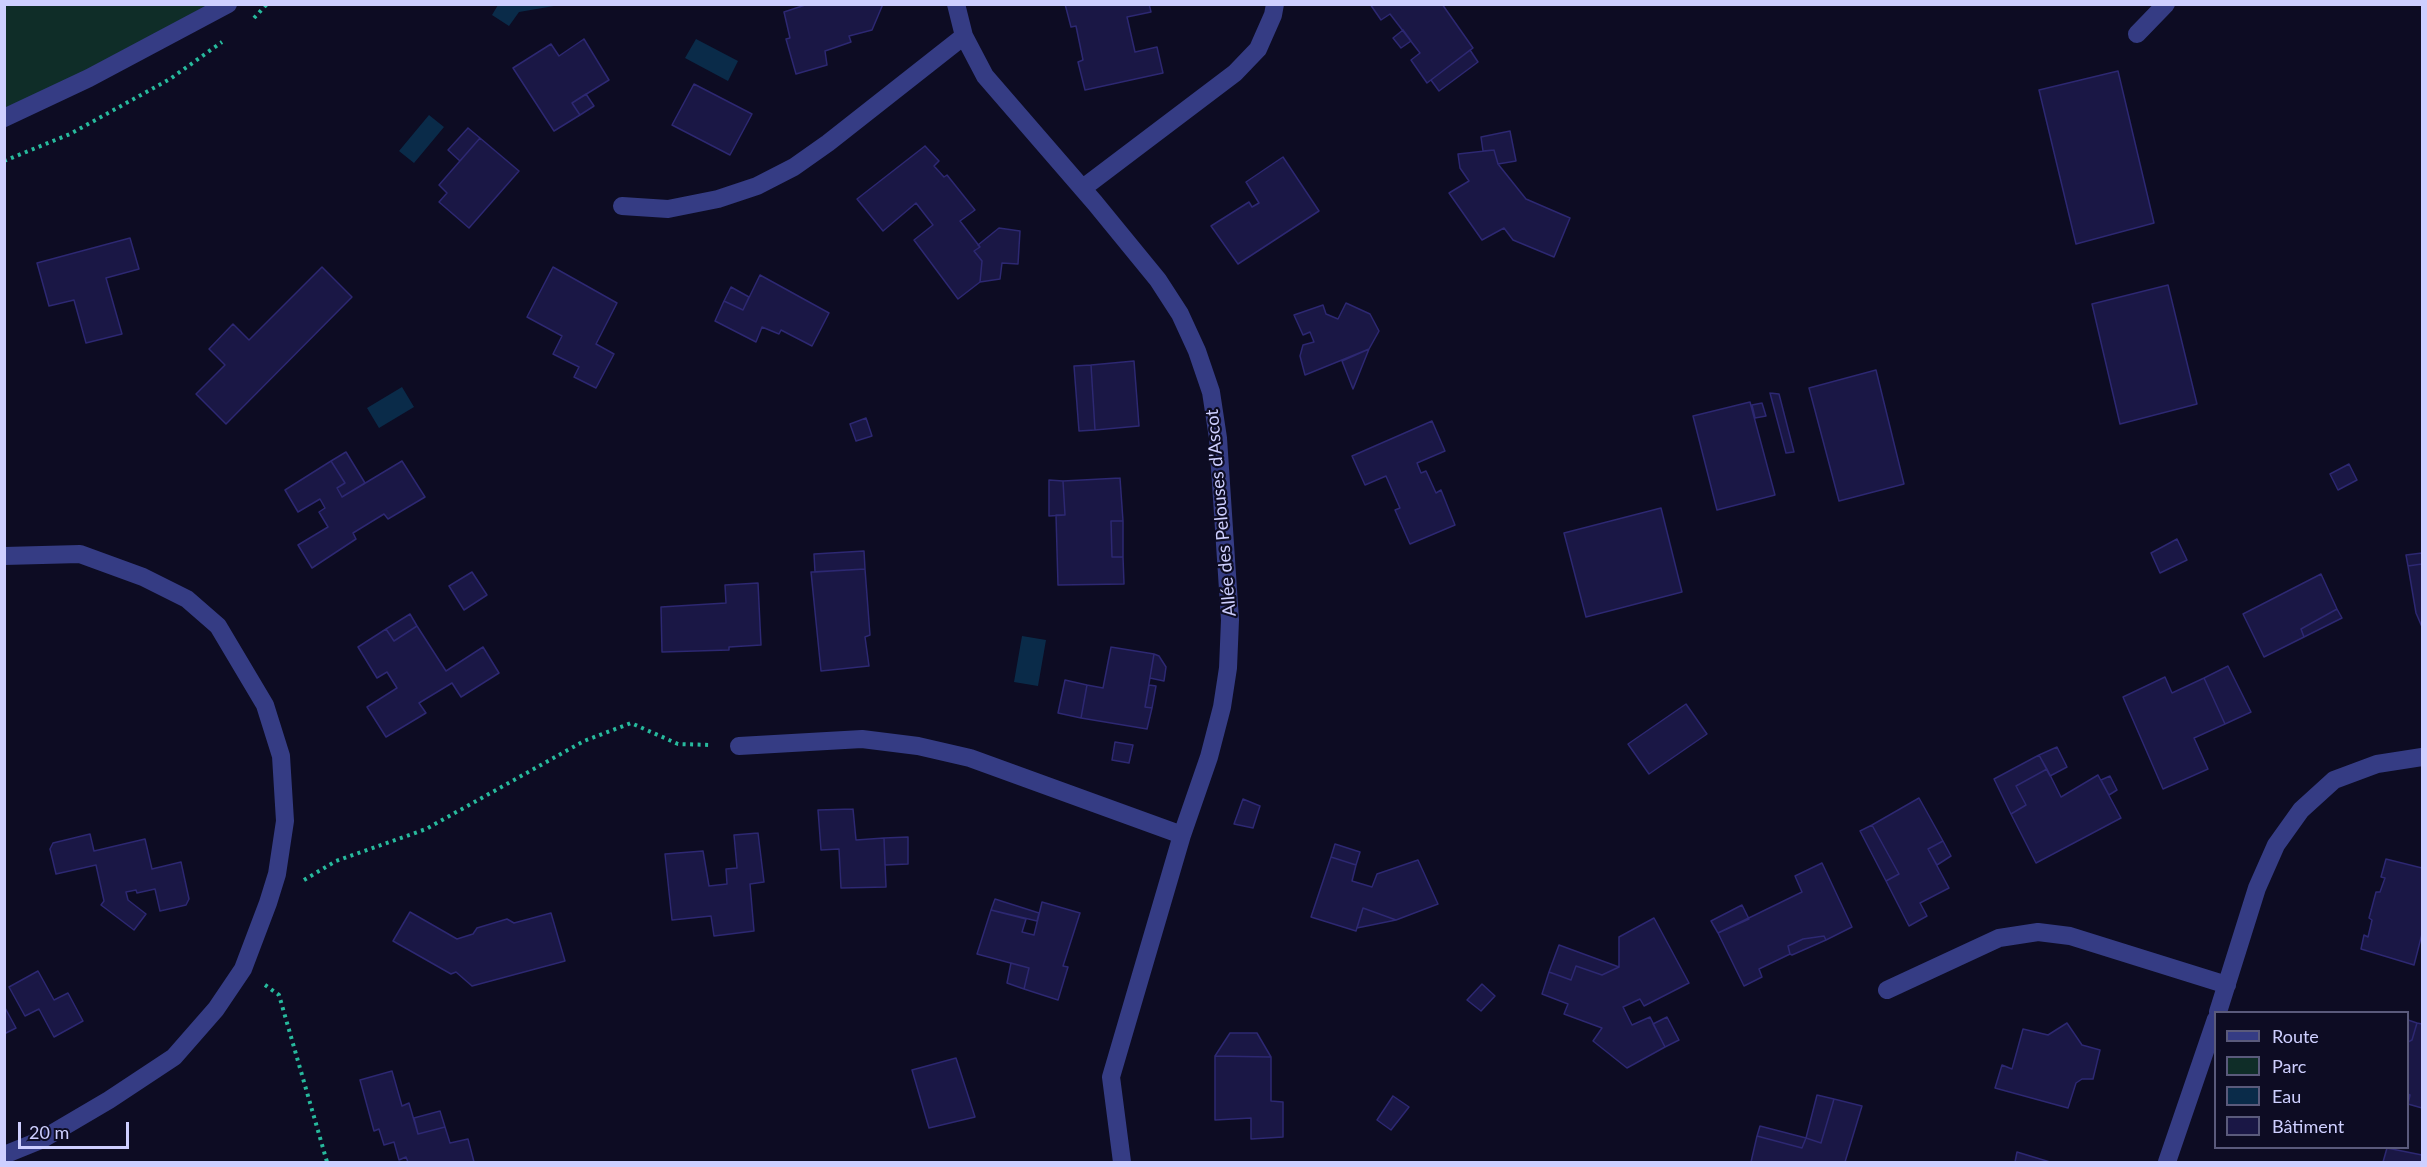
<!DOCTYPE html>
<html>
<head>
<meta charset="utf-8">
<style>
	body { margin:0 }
	#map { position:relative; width:2427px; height:1167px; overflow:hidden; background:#0d0c23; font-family:Lato,sans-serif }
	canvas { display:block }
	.frame { position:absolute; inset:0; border:6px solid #cecfff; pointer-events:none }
	.legend { position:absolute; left:2214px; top:1011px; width:195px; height:138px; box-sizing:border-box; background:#0d0c23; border:2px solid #5a5a7b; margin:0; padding:8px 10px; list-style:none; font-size:18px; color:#cecfff }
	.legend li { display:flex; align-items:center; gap:12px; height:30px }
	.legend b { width:30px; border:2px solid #5a5a7b }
	.scale { position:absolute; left:18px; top:1122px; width:111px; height:27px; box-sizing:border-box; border:3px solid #cecfff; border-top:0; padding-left:8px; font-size:18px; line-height:21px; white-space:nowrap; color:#cecfff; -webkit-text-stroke:4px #0d0c23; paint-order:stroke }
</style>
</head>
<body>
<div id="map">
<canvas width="2427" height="1167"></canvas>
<div class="frame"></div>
<ul class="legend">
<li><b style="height:8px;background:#353c84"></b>Route</li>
<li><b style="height:16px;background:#0f2d28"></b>Parc</li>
<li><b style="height:16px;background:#0a2b49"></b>Eau</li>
<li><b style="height:16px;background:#1a1745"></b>Bâtiment</li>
</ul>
<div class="scale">20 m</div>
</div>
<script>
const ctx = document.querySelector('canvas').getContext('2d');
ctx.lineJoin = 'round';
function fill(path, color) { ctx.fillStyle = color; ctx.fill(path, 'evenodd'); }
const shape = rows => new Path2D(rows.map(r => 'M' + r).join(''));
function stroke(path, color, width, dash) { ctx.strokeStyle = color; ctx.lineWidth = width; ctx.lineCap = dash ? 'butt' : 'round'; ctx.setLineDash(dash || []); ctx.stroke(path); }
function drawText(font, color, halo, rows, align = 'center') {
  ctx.font = font + ' Lato,sans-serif'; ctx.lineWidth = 4.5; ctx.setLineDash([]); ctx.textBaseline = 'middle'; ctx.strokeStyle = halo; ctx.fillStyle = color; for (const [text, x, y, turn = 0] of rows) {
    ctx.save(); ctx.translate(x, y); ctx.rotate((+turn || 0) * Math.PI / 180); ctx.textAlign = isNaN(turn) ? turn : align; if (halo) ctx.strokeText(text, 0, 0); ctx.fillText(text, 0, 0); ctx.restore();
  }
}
fill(shape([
	[5,5,228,5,5,118]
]), '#0f2d28');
fill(shape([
	[554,5,554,6,519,12,509,26,492,15,498,5],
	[696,39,738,61,728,81,685,58],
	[429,115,444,127,414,163,399,151],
	[402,387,414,407,379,428,367,408],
	[1022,636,1046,640,1038,686,1014,682]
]), '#0a2b49');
const building = shape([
	[808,4,883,4,872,30,849,36,851,42,825,51,827,65,796,74,786,39,790,38,784,12,808,4],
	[1065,4,1149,4,1151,12,1127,17,1135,52,1157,47,1163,73,1085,90,1078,62,1083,60,1076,26,1071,27,1065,4],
	[1370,4,1442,4,1473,48,1427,83,1411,60,1420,53,1390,14,1381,20,1370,4],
	[1403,30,1411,41,1401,48,1393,38,1403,30],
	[584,39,609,80,572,103,580,115,554,131,513,68,551,44,559,56,584,39],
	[1470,50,1478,62,1439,91,1431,80,1470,50],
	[2118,71,2154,223,2076,244,2039,90,2118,71],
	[694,84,752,114,730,155,672,125,694,84],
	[586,94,594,106,580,115,572,103,586,94],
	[468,128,480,138,460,161,448,150,468,128],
	[1510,131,1516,161,1498,164,1494,150,1483,151,1481,137,1510,131],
	[480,138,519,171,469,228,439,202,447,193,439,185,480,138],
	[925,146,939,161,934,166,944,177,947,175,975,210,960,221,980,247,974,251,982,261,980,282,958,299,914,240,933,225,916,203,883,231,857,199,925,146],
	[1494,150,1498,164,1526,199,1570,218,1554,257,1513,240,1504,228,1482,240,1449,193,1469,181,1460,168,1458,154,1494,150],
	[1283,157,1319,211,1238,264,1211,226,1249,202,1252,207,1259,203,1246,182,1283,157],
	[999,228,1020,231,1018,264,1002,263,1000,279,980,282,982,261,974,251,980,247,978,245,999,228],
	[130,238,139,269,106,278,122,334,86,343,74,300,49,306,37,263,130,238],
	[322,267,352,297,226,424,196,394,225,365,209,349,233,324,249,340,322,267],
	[553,267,617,303,596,344,614,354,596,388,574,377,579,367,553,354,562,336,527,317,553,267],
	[760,275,829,313,812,346,781,330,779,334,762,327,756,342,715,321,724,301,743,310,760,275],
	[2168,285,2197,404,2120,424,2092,304,2168,285],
	[731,287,749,297,743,310,724,301,731,287],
	[1346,303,1370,314,1379,331,1369,349,1305,375,1300,356,1303,345,1314,342,1310,332,1303,335,1294,315,1323,305,1326,314,1338,319,1346,303],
	[1369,349,1353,389,1342,361,1369,349],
	[1134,361,1139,426,1095,430,1091,365,1134,361],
	[1091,365,1095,430,1079,431,1074,366,1091,365],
	[1876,370,1904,484,1839,501,1809,388,1876,370],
	[1770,393,1779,394,1794,452,1786,453,1770,393],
	[1750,402,1775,495,1717,510,1693,416,1750,402],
	[1762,403,1766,416,1755,418,1752,405,1762,403],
	[866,418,872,436,856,441,850,424,866,418],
	[1432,421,1445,451,1417,463,1421,473,1426,471,1436,493,1441,490,1455,525,1410,544,1395,510,1400,508,1386,476,1365,485,1352,456,1432,421],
	[346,452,365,483,342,497,337,488,345,483,331,461,346,452],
	[331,461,345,483,337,488,342,497,402,461,425,497,388,519,384,514,353,533,356,539,312,568,298,545,328,527,319,512,325,508,320,499,298,512,285,490,331,461],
	[2349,464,2357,480,2338,490,2330,474,2349,464],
	[1120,478,1123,521,1111,521,1112,557,1123,557,1124,584,1058,585,1056,515,1065,515,1063,481,1120,478],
	[1049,480,1063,481,1065,515,1049,516,1049,480],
	[1661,508,1682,592,1586,617,1564,533,1661,508],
	[1111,521,1123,521,1123,557,1112,557,1111,521],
	[2177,539,2187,560,2160,573,2151,553,2177,539],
	[864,551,865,569,815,572,814,554,864,551],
	[2422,553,2422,564,2408,566,2406,555,2422,553],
	[2422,564,2422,627,2416,613,2408,566,2422,564],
	[865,569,870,635,865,637,869,666,821,671,811,572,865,569],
	[472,572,487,595,464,610,449,586,472,572],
	[2321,574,2337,609,2301,629,2304,637,2264,657,2243,614,2321,574],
	[758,583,761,645,729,647,729,650,662,652,661,607,726,603,725,585,758,583],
	[2337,609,2342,618,2304,637,2301,629,2337,609],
	[410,614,417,626,394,641,386,629,410,614],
	[417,626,446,671,483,647,499,673,461,697,452,683,419,703,426,713,386,737,367,707,397,688,387,672,377,678,358,647,386,629,394,641,417,626],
	[1111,647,1154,654,1145,707,1152,708,1147,729,1081,718,1087,685,1103,688,1111,647],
	[1154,654,1159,656,1166,667,1164,681,1150,678,1154,654],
	[2228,666,2251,712,2225,724,2204,678,2228,666],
	[2165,677,2172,693,2204,678,2225,724,2194,738,2208,769,2163,789,2123,697,2165,677],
	[1065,680,1087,685,1081,718,1058,713,1065,680],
	[1149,685,1156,686,1152,708,1145,707,1149,685],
	[1686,704,1707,734,1649,774,1628,744,1686,704],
	[1115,742,1133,745,1129,763,1112,760,1115,742],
	[2057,747,2067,767,2050,776,2039,755,2057,747],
	[2039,755,2047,769,2016,786,2026,805,2011,814,1994,779,2039,755],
	[2047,769,2061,797,2098,775,2121,818,2036,863,2011,814,2026,805,2016,786,2047,769],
	[2110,776,2117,790,2109,795,2101,780,2110,776],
	[1919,798,1943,841,1928,849,1949,888,1920,903,1927,916,1909,926,1886,881,1899,874,1872,825,1919,798],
	[1243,799,1260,806,1253,828,1234,824,1243,799],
	[853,809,856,840,884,838,886,887,841,888,839,849,821,850,818,810,853,809],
	[1872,825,1899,874,1886,881,1860,831,1872,825],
	[758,833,764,882,750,884,754,931,714,936,711,916,672,920,665,854,703,851,709,886,727,884,726,869,737,868,734,835,758,833],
	[90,834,94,851,145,839,152,869,181,862,189,899,186,905,160,911,155,889,137,893,136,890,126,892,128,900,146,914,134,930,101,905,104,901,96,865,56,874,50,849,53,843,90,834],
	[908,837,908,864,885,865,884,838,908,837],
	[1943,841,1951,856,1937,865,1928,849,1943,841],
	[1335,844,1360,852,1356,865,1331,857,1335,844],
	[1331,857,1356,865,1352,881,1372,887,1377,874,1418,860,1438,904,1396,920,1363,908,1356,931,1311,917,1331,857],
	[2386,859,2422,868,2422,934,2414,965,2361,949,2364,935,2368,937,2372,920,2369,918,2376,892,2380,892,2385,878,2381,877,2386,859],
	[1822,863,1852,927,1826,940,1824,936,1803,939,1788,946,1790,954,1759,969,1762,977,1744,986,1718,933,1802,892,1795,876,1822,863],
	[995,899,1039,913,1037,921,991,910,995,899],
	[1042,902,1080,913,1063,966,1068,967,1058,1000,1024,989,1029,968,977,954,991,910,1026,919,1022,932,1034,935,1042,902],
	[1742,905,1749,919,1718,933,1711,921,1742,905],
	[1363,908,1396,920,1357,928,1363,908],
	[410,912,457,939,473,934,477,928,507,919,514,923,551,913,565,961,472,986,456,972,451,974,393,941,410,912],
	[1654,918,1689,983,1644,1006,1640,999,1623,1007,1632,1025,1650,1017,1665,1047,1627,1068,1593,1041,1602,1028,1564,1014,1568,1004,1542,994,1549,972,1571,980,1576,966,1602,975,1619,967,1619,937,1654,918],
	[1824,936,1826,940,1792,955,1790,954,1788,946,1803,939,1824,936],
	[1559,945,1619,967,1602,975,1576,966,1571,980,1549,972,1559,945],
	[1011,963,1029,968,1024,989,1007,983,1011,963],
	[38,971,54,1000,68,993,83,1021,54,1037,39,1009,25,1016,9,987,38,971],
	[1482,984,1495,996,1481,1011,1467,1000,1482,984],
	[4,1006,16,1028,4,1034,4,1006],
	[1667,1017,1679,1040,1665,1047,1653,1024,1667,1017],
	[2408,1020,2417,1023,2412,1040,2408,1042,2408,1020],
	[2067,1023,2082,1045,2100,1050,2093,1079,2082,1079,2076,1083,2068,1108,1995,1088,2002,1065,2012,1069,2023,1029,2048,1035,2067,1023],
	[2417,1023,2422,1024,2422,1108,2408,1104,2410,1095,2408,1094,2408,1042,2412,1040,2417,1023],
	[1230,1033,1257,1033,1271,1057,1215,1056,1230,1033],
	[1215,1056,1271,1057,1271,1101,1283,1102,1283,1137,1251,1139,1251,1118,1215,1120,1215,1056],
	[956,1058,975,1117,929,1128,912,1070,956,1058],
	[392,1071,402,1106,409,1103,418,1134,445,1127,450,1143,468,1139,474,1162,408,1162,406,1157,399,1160,394,1142,384,1145,379,1129,374,1131,360,1080,392,1071],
	[1817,1095,1834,1099,1821,1143,1806,1138,1817,1095],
	[1393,1096,1409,1107,1391,1130,1377,1120,1393,1096],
	[1834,1099,1862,1106,1845,1162,1751,1162,1757,1136,1802,1148,1806,1138,1821,1143,1834,1099],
	[440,1111,445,1127,418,1134,414,1118,440,1111],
	[1760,1126,1806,1138,1802,1148,1757,1136,1760,1126],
	[2387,1148,2422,1155,2422,1162,2383,1162,2387,1148],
	[2017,1152,2050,1162,2015,1162,2017,1152]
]);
fill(building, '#1a1745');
stroke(building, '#2d2872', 1.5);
stroke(shape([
	[254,18,267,4],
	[4,161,70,134,170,79,222,42],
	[304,880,336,861,426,829,584,741,631,723,678,744,711,745],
	[265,985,279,995,327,1162]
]), '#27ba9d', 4, [3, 4.5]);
stroke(shape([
	[2137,34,2166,4]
]), '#353c84', 18);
stroke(shape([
	[956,4,964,36,985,76,1095,203,1158,280,1180,314,1197,351,1211,392,1218,438,1230,620,1228,668,1222,707,1209,757,1182,835,1111,1077,1122,1162],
	[4,118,89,78,228,4],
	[1083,188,1235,73,1258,49,1273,15,1275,4],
	[622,206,668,209,718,199,757,186,794,167,828,143,964,36],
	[4,556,80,554,143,577,187,599,218,626,265,705,281,756,285,821,277,874,268,903,243,969,216,1009,174,1057,109,1100,41,1140,4,1155],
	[739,746,862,739,918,746,970,758,1182,835],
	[1887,990,1999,938,2038,932,2070,936,2227,985],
	[2218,1012,2257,888,2276,845,2301,810,2334,780,2377,764,2422,757],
	[2167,1162,2216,1019]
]), '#353c84', 18);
drawText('18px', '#cecfff', '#0d0c23', [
	["Allée des Pelouses d'Ascot",1221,513,-95]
]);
</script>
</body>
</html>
